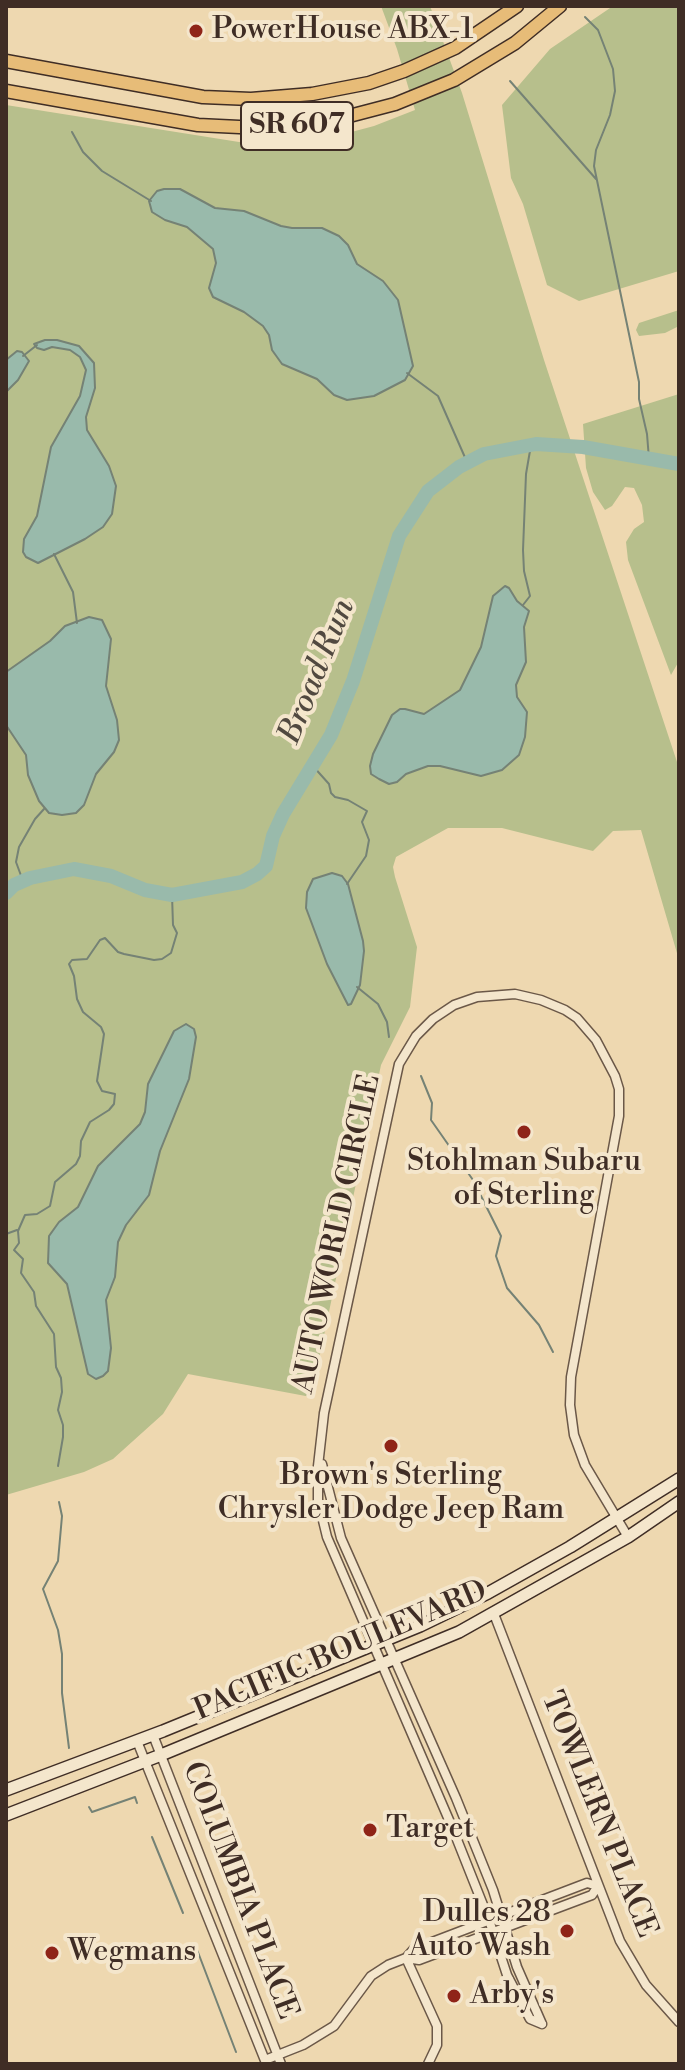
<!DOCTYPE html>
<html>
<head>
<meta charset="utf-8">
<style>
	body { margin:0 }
	#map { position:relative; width:685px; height:2070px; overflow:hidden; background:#eed8b0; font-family:"Libre Bodoni",serif }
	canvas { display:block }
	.frame { position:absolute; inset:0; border:8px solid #3f2d25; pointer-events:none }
</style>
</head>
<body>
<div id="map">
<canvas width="685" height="2070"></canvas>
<div class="frame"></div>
</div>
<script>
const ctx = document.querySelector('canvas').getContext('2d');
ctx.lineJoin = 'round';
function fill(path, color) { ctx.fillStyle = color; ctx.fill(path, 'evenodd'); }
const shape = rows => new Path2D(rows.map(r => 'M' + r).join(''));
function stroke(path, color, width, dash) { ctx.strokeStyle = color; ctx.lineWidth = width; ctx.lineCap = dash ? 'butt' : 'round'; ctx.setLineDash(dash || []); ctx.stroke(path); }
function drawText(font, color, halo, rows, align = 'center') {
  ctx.font = font + ' "Libre Bodoni",serif'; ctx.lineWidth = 8; ctx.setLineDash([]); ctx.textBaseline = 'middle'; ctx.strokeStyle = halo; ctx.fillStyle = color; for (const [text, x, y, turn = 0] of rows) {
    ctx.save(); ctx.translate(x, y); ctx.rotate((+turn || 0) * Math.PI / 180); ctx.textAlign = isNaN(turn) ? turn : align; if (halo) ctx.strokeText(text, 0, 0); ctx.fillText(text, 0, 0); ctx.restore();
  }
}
fill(shape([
	[381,6,430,6,462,93,544,360,679,768,679,960,641,830,613,831,593,851,502,828,448,828,396,857,393,867,395,877,417,947,410,1007,381,1065,311,1397,188,1374,163,1414,113,1459,84,1472,6,1495,6,105,239,142,329,138,374,126,415,110,397,49],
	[613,6,679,6,679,271,579,301,547,285,523,204,511,178,502,105,550,49],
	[679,310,679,326,665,333,639,336,636,330,639,323],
	[679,394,679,661,671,675,628,560,626,542,634,529,644,522,642,505,634,488,625,487,612,506,605,510,593,492,586,468,583,424]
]), '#b7bf8c');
const water = shape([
	[164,189,180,189,215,208,244,211,281,226,292,228,322,228,339,236,348,245,357,264,383,281,398,300,413,366,405,380,374,396,347,400,334,395,317,379,282,364,272,350,269,335,263,326,244,312,213,297,209,288,216,263,213,249,187,227,165,220,152,212,149,201,157,191,164,189],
	[45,340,57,340,79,346,94,363,95,388,86,417,87,430,109,466,116,486,112,514,103,527,85,539,38,563,26,557,23,552,24,539,37,516,51,447,80,396,86,370,80,357,70,350,52,347,44,350,37,348,34,344,45,340],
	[17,351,22,352,29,361,18,380,6,392,6,360,17,351],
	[505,586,509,588,517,601,529,611,524,627,526,662,516,685,517,697,527,712,525,737,519,755,502,770,481,776,440,766,428,766,406,774,397,782,389,784,379,779,371,774,370,766,373,754,392,715,400,709,405,709,424,714,460,690,481,647,493,596,505,586],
	[89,617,102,620,111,639,106,686,117,720,119,740,114,752,96,774,84,805,76,813,62,815,49,813,39,801,28,775,26,755,6,725,6,672,50,641,65,626,89,617],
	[332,873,342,876,348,884,363,941,364,951,360,985,351,1004,348,1005,327,964,306,908,307,892,313,879,332,873],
	[186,1024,194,1029,196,1037,189,1079,160,1151,149,1195,126,1225,118,1242,115,1277,106,1300,111,1348,108,1371,103,1376,96,1379,88,1374,67,1284,48,1263,49,1236,59,1222,78,1207,98,1166,140,1124,145,1112,148,1084,174,1031,186,1024]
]);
fill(water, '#99baab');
stroke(water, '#758275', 2);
stroke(shape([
	[585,17,598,30,613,69,615,91,610,115,596,150,594,166,639,382,639,399,647,434,649,459],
	[510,81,596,179],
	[72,132,83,152,102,171,151,201],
	[23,356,37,345],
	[407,373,438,396,467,462],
	[54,554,73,592,77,623],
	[523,605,530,596,524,571,523,550,526,474,531,445],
	[312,765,329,784,331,793,335,797,348,800,367,811,362,822,369,840,366,856,347,884],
	[23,881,16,862,19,847,35,819,44,809],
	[357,987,378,1004,387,1022,389,1037],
	[421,1076,432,1103,431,1120,473,1180,501,1236,496,1256,507,1288,539,1325,553,1352],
	[6,1234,17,1230],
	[58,1466,63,1437,63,1425,58,1410,62,1392,61,1378,56,1367,54,1334,36,1306,34,1292,21,1273,23,1259,14,1250,19,1243,18,1231,25,1215,37,1214,50,1206,55,1182,76,1164,80,1156,81,1141,90,1122,109,1110,114,1104,115,1094,102,1091,97,1081,104,1034,101,1027,83,1012,77,999,74,976,69,964,72,960,87,959,100,940,105,938,118,952,124,954,154,960,162,959,171,953,177,933,173,925,172,895],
	[59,1502,62,1516,58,1561,43,1589,58,1630,62,1654,62,1693,69,1748],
	[89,1807,92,1812,135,1797,137,1803],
	[152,1837,183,1913],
	[196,1947,236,2052]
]), '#758275', 2);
stroke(shape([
	[6,893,14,885,30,878,74,869,111,876,145,890,172,895,242,882,257,874,266,866,273,836,283,814,331,735,353,681,399,536,428,491,459,467,484,454,536,444,583,447,679,464]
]), '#99baab', 14);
const minor = shape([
	[322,1464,341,1538,456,1798,493,1890,517,1967,542,2024],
	[494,1614,620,1941,646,1985,679,2022],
	[153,1735,281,2064],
	[137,1741,266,2063],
	[406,1958,437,2026,437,2045,428,2064],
	[542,2024,530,2019,507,1975,489,1920,452,1827,327,1537,318,1500,318,1466,324,1413,399,1064,416,1036,433,1019,454,1005,477,997,515,994,541,1000,565,1010,577,1018,596,1040,615,1076,619,1089,619,1116,571,1377,570,1405,574,1435,585,1465,628,1537],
	[265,2060,303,2045,334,2026,371,1976,388,1965,406,1958,414,1949,587,1883,598,1886,592,1895,419,1960,406,1958]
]);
const secondary = shape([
	[6,1790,163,1731,420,1626,488,1593,570,1547,679,1479],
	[6,1815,161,1755,459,1632,628,1537,679,1502]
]);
const primary = shape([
	[6,61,203,97,251,99,312,94,369,83,404,71,455,48,517,6],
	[6,91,198,125,260,128,330,121,395,104,454,80,515,43,560,6]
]);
stroke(minor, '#6b5848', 11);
stroke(secondary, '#3f2d25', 14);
stroke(primary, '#3f2d25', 15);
stroke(minor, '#f4e6cc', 8);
stroke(secondary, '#f4e6cc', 11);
stroke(primary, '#e7bc78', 12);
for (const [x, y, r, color] of [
	[196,31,8,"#8f2418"],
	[524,1132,8,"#8f2418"],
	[391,1446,8,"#8f2418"],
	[370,1830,8,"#8f2418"],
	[567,1931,8,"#8f2418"],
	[52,1953,8,"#8f2418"],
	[454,1996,8,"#8f2418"]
]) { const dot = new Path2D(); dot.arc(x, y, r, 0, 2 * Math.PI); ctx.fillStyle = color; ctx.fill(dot); stroke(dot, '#f4e6cc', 3); }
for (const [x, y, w] of [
	[297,126,112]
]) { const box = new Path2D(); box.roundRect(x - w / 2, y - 24, w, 48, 6); ctx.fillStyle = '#f4e6cc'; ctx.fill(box); stroke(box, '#3f2d25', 2); }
drawText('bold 28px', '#3f2d25', null, [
	["SR 607",297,126]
]);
drawText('30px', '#3f2d25', '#f4e6cc', [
	["PowerHouse ABX-1",212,31],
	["Stohlman Subaru",524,1163,"center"],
	["of Sterling",524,1197,"center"],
	["Brown's Sterling",391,1477,"center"],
	["Chrysler Dodge Jeep Ram",391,1511,"center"],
	["Target",386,1830],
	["Dulles 28",551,1914,"right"],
	["Auto Wash",551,1948,"right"],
	["Wegmans",68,1953],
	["Arby's",470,1996]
], 'left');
drawText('30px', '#3f2d25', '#f4e6cc', [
	["AUTO WORLD CIRCLE",338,1234,-78],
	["PACIFIC BOULEVARD",341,1652,-23],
	["TOWLERN PLACE",598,1815,68],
	["COLUMBIA PLACE",239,1891,69]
]);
drawText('italic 32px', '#514940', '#f4e6cc', [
	["Broad Run",318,672,-68]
]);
</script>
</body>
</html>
